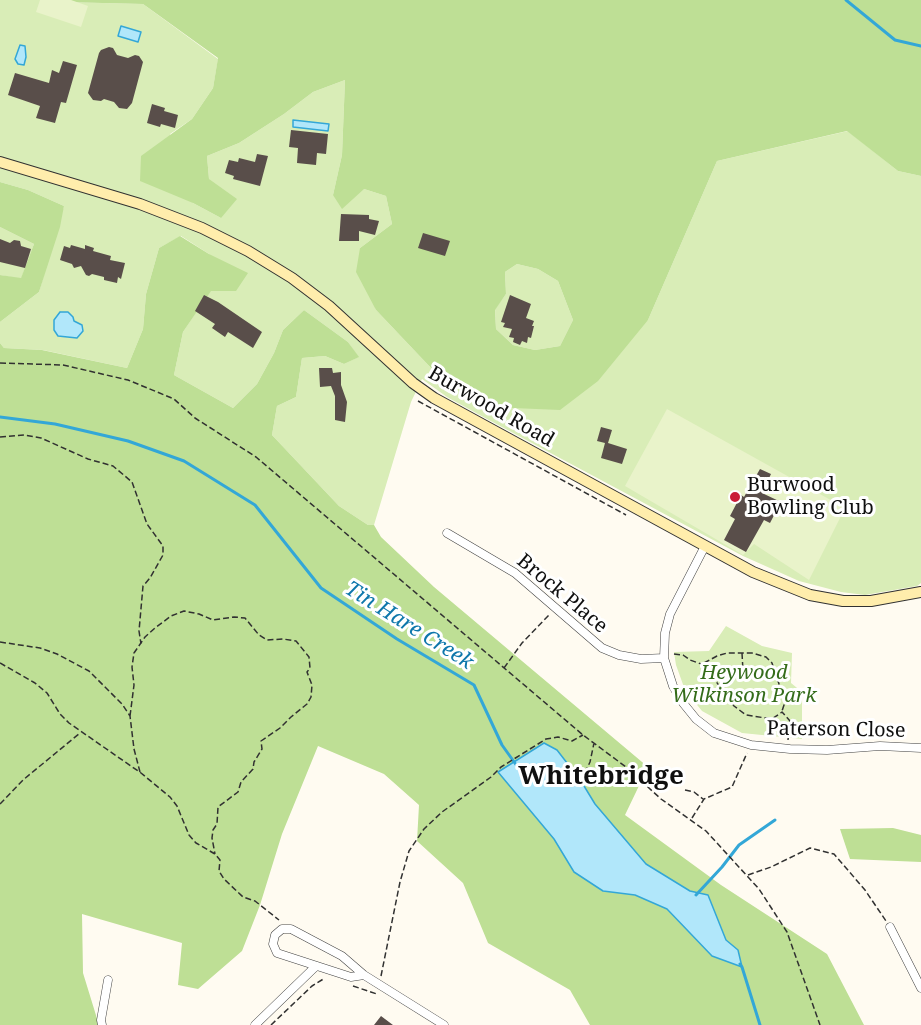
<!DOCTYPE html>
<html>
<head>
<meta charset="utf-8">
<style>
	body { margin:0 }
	canvas { display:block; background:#fffbf1 }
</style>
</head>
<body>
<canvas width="921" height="1025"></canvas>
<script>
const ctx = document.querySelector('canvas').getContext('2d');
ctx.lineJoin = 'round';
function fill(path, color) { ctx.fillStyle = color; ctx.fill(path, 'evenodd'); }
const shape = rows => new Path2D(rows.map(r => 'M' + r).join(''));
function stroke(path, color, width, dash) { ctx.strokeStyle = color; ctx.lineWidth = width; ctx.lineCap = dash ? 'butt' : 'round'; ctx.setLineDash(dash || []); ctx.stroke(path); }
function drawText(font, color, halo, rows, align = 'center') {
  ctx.font = font + ' "Noto Serif",serif'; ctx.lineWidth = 6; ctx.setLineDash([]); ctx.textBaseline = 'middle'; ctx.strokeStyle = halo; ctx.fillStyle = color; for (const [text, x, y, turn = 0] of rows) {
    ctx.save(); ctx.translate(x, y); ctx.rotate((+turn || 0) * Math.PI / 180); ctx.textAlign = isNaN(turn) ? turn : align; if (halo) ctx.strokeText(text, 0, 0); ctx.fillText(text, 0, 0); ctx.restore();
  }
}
fill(shape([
	[0,0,61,0,62,2,143,4,218,59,213,88,192,119,170,134,193,203,221,218,209,179,207,156,239,143,284,114,313,92,345,80,342,155,333,195,364,189,386,196,392,224,360,248,376,310,431,368,477,397,489,407,648,320,717,161,848,131,898,171,921,176,921,583,917,586,865,595,841,592,799,581,743,556,487,419,447,397,422,379,411,402,374,525,368,525,339,506,272,435,277,406,296,397,302,358,325,356,344,364,358,357,348,342,304,310,283,330,274,353,257,384,233,408,174,375,183,332,211,290,236,291,209,254,181,236,159,248,146,294,143,329,127,368,43,350,4,348,0,343,0,322,39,292,64,206,28,190,0,182],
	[0,227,34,244,21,279,0,275],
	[517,264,538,269,558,281,573,320,560,346,535,350,513,345,496,329,495,309,506,294,505,272],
	[726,626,762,646,792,653,791,683,802,692,802,739,742,733,702,711,685,690,676,665,674,652,709,651]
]), '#d9edb7');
fill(shape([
	[61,0,921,0,921,176,898,171,847,131,717,161,648,320,598,381,560,410,489,407,477,397,431,368,376,310,356,272,360,248,392,224,386,196,364,189,342,209,333,195,342,155,345,80,313,92,284,114,239,143,207,156,209,179,237,199,221,218,193,203,140,181,141,156,192,119,213,88,218,58,143,4,62,2],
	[517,264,538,269,558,281,573,320,560,346,535,350,513,345,496,329,495,310,506,294,505,272],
	[0,182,28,190,64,206,60,227,39,292,0,322,0,275,21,278,34,244,0,227],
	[180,236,209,254,248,273,236,291,211,291,183,332,174,375,233,408,257,384,274,353,283,330,304,310,348,342,359,357,344,364,325,356,302,358,296,397,277,406,272,435,339,506,368,525,374,525,381,537,434,587,648,767,625,815,721,885,827,954,864,1025,590,1025,570,990,488,943,463,883,417,841,419,805,384,774,318,746,282,834,260,905,242,951,198,989,178,985,182,943,82,914,83,973,99,1025,0,1025,0,343,4,348,42,350,127,368,143,329,146,294,159,248],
	[893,828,921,835,921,862,850,859,840,829]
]), '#bedf95');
fill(shape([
	[40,0,71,0,88,6,81,27,36,12],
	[667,409,845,508,809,580,754,544,743,555,625,486]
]), '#e9f3ca');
const water = shape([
	[121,26,141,32,138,42,118,36,121,26],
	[20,45,25,46,26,57,24,65,18,64,15,59,20,45],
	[293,120,329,124,328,131,293,127,293,120],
	[60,312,68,312,73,317,74,321,82,325,83,331,77,338,58,336,54,330,54,320,60,312],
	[544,743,557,750,581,781,595,804,646,864,690,891,708,895,726,940,738,950,742,967,712,956,667,909,635,895,603,891,574,872,554,839,498,772,544,743]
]);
fill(water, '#b1e7fa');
stroke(water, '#33a7d7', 1.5);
stroke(shape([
	[846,0,895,40,921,46],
	[0,417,55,424,128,441,184,461,255,505,321,588,397,639,474,685,502,745,517,766],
	[696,895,722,867,739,845,775,820],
	[740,964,742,967,760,1025]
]), '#33a7d7', 3);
fill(shape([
	[109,47,113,48,117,55,128,58,135,55,139,56,143,62,132,103,127,109,119,108,114,102,104,99,101,101,93,100,88,93,99,53,101,50],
	[63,61,77,65,66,103,61,102,55,123,36,118,40,106,8,95,15,73,49,83,52,70,59,73],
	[152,104,165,108,164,111,178,115,175,128,161,124,160,127,147,123],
	[291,130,328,134,326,154,317,153,316,165,297,163,298,148,289,147],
	[257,154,268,156,260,186,233,179,234,176,225,173,229,160,238,162,239,158,255,162],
	[341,214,369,215,369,219,379,221,375,235,359,231,359,241,339,241],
	[423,233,450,241,445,256,418,248],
	[0,239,10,243,14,240,20,241,21,246,31,249,25,268,0,262],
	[71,245,85,249,85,245,94,248,93,251,111,256,110,260,125,263,121,279,118,277,117,283,104,280,104,277,92,274,89,276,86,275,81,266,74,268,72,264,60,260,64,246,70,248],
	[204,295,218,302,262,332,253,348,228,332,225,337,212,328,215,324,195,311],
	[510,295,531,304,526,318,534,321,532,326,534,326,531,338,528,337,527,343,522,341,520,345,513,342,514,338,509,337,512,329,503,327,505,323,501,322],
	[319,368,332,368,333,373,341,372,341,385,347,402,345,422,335,420,335,396,331,386,320,387],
	[601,427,612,430,608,443,627,449,622,464,601,458,605,443,597,441],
	[760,469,771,474,762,493,781,502,770,523,764,520,746,552,724,540,735,519,730,516,741,495,744,497],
	[381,1016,393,1025,374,1025]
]), '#594e4a');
const minor = shape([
	[447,533,515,573,602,648,619,655,641,659,664,658],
	[705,546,670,614,665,633,664,658,673,686,683,703,696,719,714,733,751,745,790,749,827,750,880,746,921,748],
	[890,927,921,988],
	[364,975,351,977,277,953,273,944,275,935,282,929,291,929,342,956,364,975,444,1025],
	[102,1025,101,1020,108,980],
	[255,1025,315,967]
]);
const secondary = shape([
	[0,162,140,204,202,228,248,251,292,278,329,306,413,383,434,398,753,572,810,595,843,601,871,601,921,592]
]);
stroke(minor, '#424242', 9);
stroke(secondary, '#313131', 12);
stroke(shape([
	[0,363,63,365,128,380,174,399,195,418,256,457,583,735,626,767,661,799,706,831,759,889,787,932,820,1025],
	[418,401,626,515],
	[0,437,24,435,41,438,88,459,113,466,132,482,147,524,163,546,163,555,150,578,143,586,139,631,141,644],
	[0,642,40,648,57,654,89,671,122,704,130,716,134,749,140,772],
	[742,653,743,671,745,677],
	[674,654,683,655,690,660,704,665,734,706,746,715,772,719,782,712,790,721,788,740],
	[0,663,35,683,47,693,60,714,69,723,141,773,170,797,177,806,189,835,196,843,215,854,220,860,219,871,224,879,243,897,255,901,279,920],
	[704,663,717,656,727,653,752,653,766,657,772,663,785,702,782,711],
	[504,668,522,643,549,615],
	[717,681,727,673,743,671],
	[130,716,134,685,132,667,134,653,145,637,155,628,171,616,184,611,199,614,213,620,234,617,245,618,259,635,267,640,283,639,296,641,309,657,310,668,307,672,312,685,311,697,307,704,291,717,280,728,261,741,262,749,254,762,253,769,241,782,238,792,218,807,217,824,213,830,212,838,215,854],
	[581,781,590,762,594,743],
	[685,790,694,792,703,799],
	[0,804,23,780,80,733],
	[692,818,704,799,732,787,747,753],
	[748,875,771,867,810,848,834,854,865,890,886,921],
	[381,976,400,882,409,851,424,829,442,812,491,777,501,767,546,739,558,737,572,741,583,735],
	[353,986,377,994],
	[271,1025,312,986,325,978]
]), '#313131', 1.5, [6, 3]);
stroke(minor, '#fff', 8);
stroke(secondary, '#ffedac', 10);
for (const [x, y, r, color] of [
	[735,497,6,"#ca1c37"]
]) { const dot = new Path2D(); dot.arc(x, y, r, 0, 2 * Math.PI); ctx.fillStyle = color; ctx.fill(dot); stroke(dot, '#fff', 2); }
drawText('20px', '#0f0f0f', '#fff', [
	["Burwood Road",491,407,30],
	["Brock Place",562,594,40],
	["Paterson Close",836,730,1]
]);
drawText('20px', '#0f0f0f', '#fff', [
	["Burwood",747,485],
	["Bowling Club",747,508]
], 'left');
drawText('italic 20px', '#346c1a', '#fff', [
	["Heywood",744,673],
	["Wilkinson Park",744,696]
]);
drawText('italic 21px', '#0e77ab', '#fff', [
	["Tin Hare Creek",409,626,32]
]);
drawText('bold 26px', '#0f0f0f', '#fff', [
	["Whitebridge",601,777]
]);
</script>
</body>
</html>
